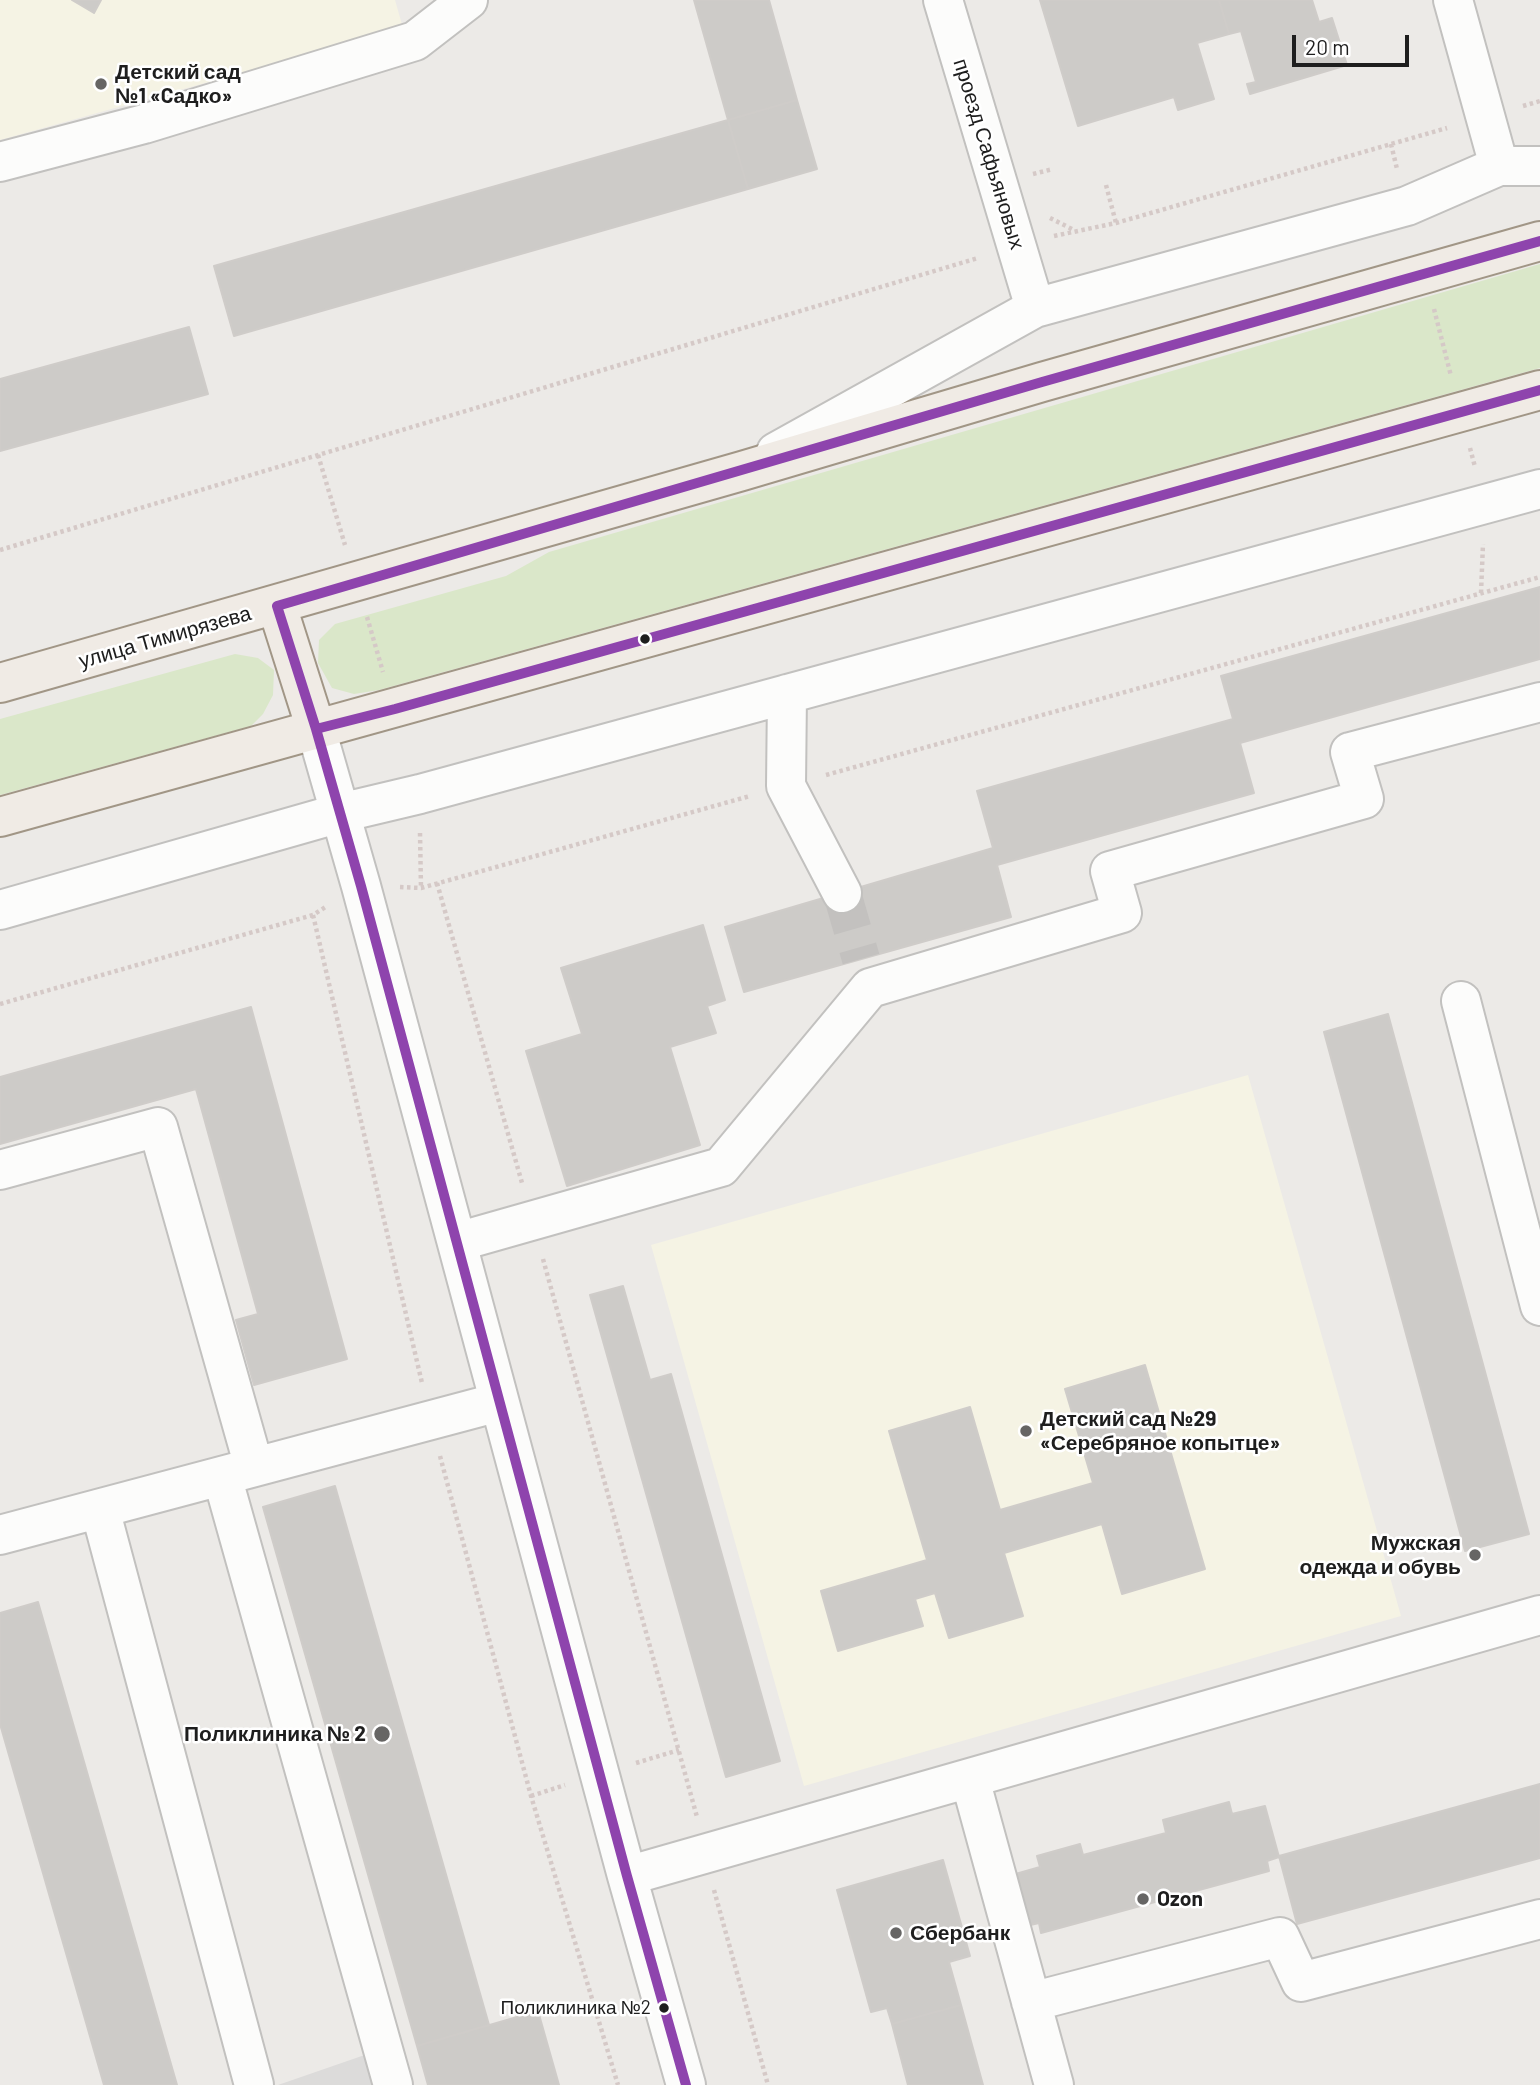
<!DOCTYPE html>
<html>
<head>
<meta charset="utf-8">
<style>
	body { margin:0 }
	#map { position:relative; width:1540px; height:2085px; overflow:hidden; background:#eceae7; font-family:Barlow,sans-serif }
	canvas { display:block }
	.scale { position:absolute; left:1292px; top:35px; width:117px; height:32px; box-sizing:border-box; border:4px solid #1e1e1e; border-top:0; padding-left:9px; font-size:21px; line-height:24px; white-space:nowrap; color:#1e1e1e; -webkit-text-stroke:5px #fff; paint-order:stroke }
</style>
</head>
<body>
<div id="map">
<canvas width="1540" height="2085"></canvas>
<div class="scale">20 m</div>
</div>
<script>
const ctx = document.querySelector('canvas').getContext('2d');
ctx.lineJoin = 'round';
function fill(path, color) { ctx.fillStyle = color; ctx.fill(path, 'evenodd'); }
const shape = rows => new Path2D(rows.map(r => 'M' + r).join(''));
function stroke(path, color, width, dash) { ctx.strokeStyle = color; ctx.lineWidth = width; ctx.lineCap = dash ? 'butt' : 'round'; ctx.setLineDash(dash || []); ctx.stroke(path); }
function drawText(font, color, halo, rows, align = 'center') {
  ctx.font = font + ' Barlow,sans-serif'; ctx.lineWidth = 5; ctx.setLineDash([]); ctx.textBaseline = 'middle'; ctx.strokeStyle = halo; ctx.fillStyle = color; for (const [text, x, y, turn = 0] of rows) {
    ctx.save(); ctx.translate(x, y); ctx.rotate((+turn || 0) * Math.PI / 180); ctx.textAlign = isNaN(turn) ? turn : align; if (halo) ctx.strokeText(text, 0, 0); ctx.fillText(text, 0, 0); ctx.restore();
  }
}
fill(shape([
	[0,0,395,0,403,28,0,140],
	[1248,1075,1401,1616,804,1786,651,1245]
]), '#f5f3e4');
fill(shape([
	[1540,264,1540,368,379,690,354,694,332,688,318,663,319,640,335,624,506,576,549,552],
	[235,654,258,658,274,670,273,695,263,714,251,726,0,795,0,719]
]), '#dae7c9');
fill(shape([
	[382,2049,393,2085,278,2085]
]), '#dcdbda');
const building = shape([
	[72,0,101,0,94,13,72,0],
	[694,0,769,0,797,100,728,120,694,0],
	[1040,0,1219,0,1229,34,1197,43,1214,99,1178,110,1174,97,1078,126,1040,0],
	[1219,0,1312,0,1319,22,1332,18,1347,65,1250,94,1247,84,1256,82,1241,31,1229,34,1219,0],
	[797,100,817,169,748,189,728,120,797,100],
	[728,120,748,189,234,336,214,266,728,120],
	[189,327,208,394,0,451,0,379,189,327],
	[1540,587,1540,659,1240,743,1254,793,997,865,1011,917,744,992,725,927,993,848,977,791,1233,719,1221,676,1540,587],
	[703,925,725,1000,707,1006,716,1033,670,1047,700,1145,567,1186,526,1051,582,1034,561,968,703,925],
	[251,1007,347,1359,254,1385,236,1320,258,1314,196,1089,0,1144,0,1077,251,1007],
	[1388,1014,1529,1534,1465,1551,1324,1032,1388,1014],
	[623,1286,650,1380,671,1374,780,1761,726,1777,590,1295,623,1286],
	[1145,1365,1205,1569,1122,1594,1102,1524,1004,1553,1023,1616,949,1638,935,1593,915,1599,923,1626,838,1651,821,1591,927,1560,889,1431,970,1407,1000,1510,1093,1483,1065,1389,1145,1365],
	[335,1486,489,2025,417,2046,263,1507,335,1486],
	[38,1602,177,2085,104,2085,0,1724,0,1613,38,1602],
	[1540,1784,1540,1858,1297,1924,1279,1856,1540,1784],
	[1229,1802,1232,1814,1265,1806,1279,1857,1267,1861,1269,1871,1041,1933,1039,1923,1026,1926,1012,1875,1040,1867,1037,1856,1080,1844,1083,1855,1166,1833,1163,1820,1229,1802],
	[943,1860,970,1956,949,1962,961,2005,892,2024,887,2008,871,2012,837,1890,943,1860],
	[961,2005,983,2085,908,2085,892,2024,961,2005],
	[538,2011,559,2085,428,2085,417,2046,538,2011]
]);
fill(building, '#cdcbc8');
stroke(building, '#cfccc9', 2);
stroke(shape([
	[842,893,861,959]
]), '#c3c1bf', 38, [38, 19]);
const minor = shape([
	[943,0,1035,308],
	[1453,0,1499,166],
	[0,162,144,124,415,41,468,0],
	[776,452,1035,308,1407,206,1499,166,1540,166],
	[787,694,786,786,842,893],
	[316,729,361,886,627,1876,686,2085],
	[0,910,340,813,420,794,1540,489],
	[1461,1001,1540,1306],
	[0,1170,158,1127,254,1467],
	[457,1242,721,1167,870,988,1122,913,1110,871,1364,799,1350,752,1540,702],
	[222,1476,393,2085],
	[100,1509,254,2085],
	[0,1535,499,1402],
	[970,1779,1054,2085],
	[627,1876,1540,1615],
	[1031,2002,1280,1937,1301,1982,1540,1919]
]);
const major = shape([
	[277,606,316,729],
	[0,683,742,471,1042,382,1540,241],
	[0,817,1540,390]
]);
stroke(minor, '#c2c1bf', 42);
stroke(major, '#a19686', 42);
stroke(shape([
	[1523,106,1540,101],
	[1391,144,1397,169],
	[1033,174,1053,169],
	[1106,185,1116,223],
	[1050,218,1074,230],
	[1054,236,1116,223,1447,128],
	[1434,309,1451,376],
	[1470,448,1475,467],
	[318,455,345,545],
	[0,550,978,258],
	[1481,593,1483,544],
	[367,617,383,672],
	[826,775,1540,577],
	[420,833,421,888],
	[437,883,522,1183],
	[400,887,421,888,750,796],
	[313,915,422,1383],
	[0,1004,313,915,327,906],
	[543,1259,697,1817],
	[440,1456,531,1796,618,2085],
	[636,1763,679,1750],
	[531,1796,565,1785],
	[714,1890,768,2085]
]), '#d5c9c7', 4.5, [3.5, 3.5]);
stroke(minor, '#fcfcfb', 38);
stroke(major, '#f0ebe5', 38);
stroke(shape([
	[316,729,395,709,1540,390],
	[686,2085,627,1876,361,886,316,729,277,606,1042,382,1540,241]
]), '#8e44ad', 10);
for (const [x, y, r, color] of [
	[101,84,7,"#666564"],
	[645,639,6,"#1e1e1e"],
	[1026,1431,7,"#666564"],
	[1475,1555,7,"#666564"],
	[382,1734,9,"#666564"],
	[1143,1899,7,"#666564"],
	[896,1933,7,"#666564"],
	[664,2008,6,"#1e1e1e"]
]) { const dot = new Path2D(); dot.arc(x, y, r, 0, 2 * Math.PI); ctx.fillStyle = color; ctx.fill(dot); stroke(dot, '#fff', 2.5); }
drawText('19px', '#1e1e1e', '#fff', [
	["Поликлиника №2",651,2008]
], 'right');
drawText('bold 21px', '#1e1e1e', '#fff', [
	["Детский сад",115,72],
	["№1 «Cадко»",115,96],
	["Детский сад №29",1040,1419],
	["«Серебряное копытце»",1040,1443],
	["Мужская",1461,1543,"right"],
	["одежда и обувь",1461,1567,"right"],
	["Поликлиника № 2",366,1734,"right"],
	["Ozon",1157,1899],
	["Сбербанк",910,1933]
], 'left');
drawText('21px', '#1e1e1e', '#fff', [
	["проезд Сафьяновых",989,154,73],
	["улица Тимирязева",165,637,-16]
]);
</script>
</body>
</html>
